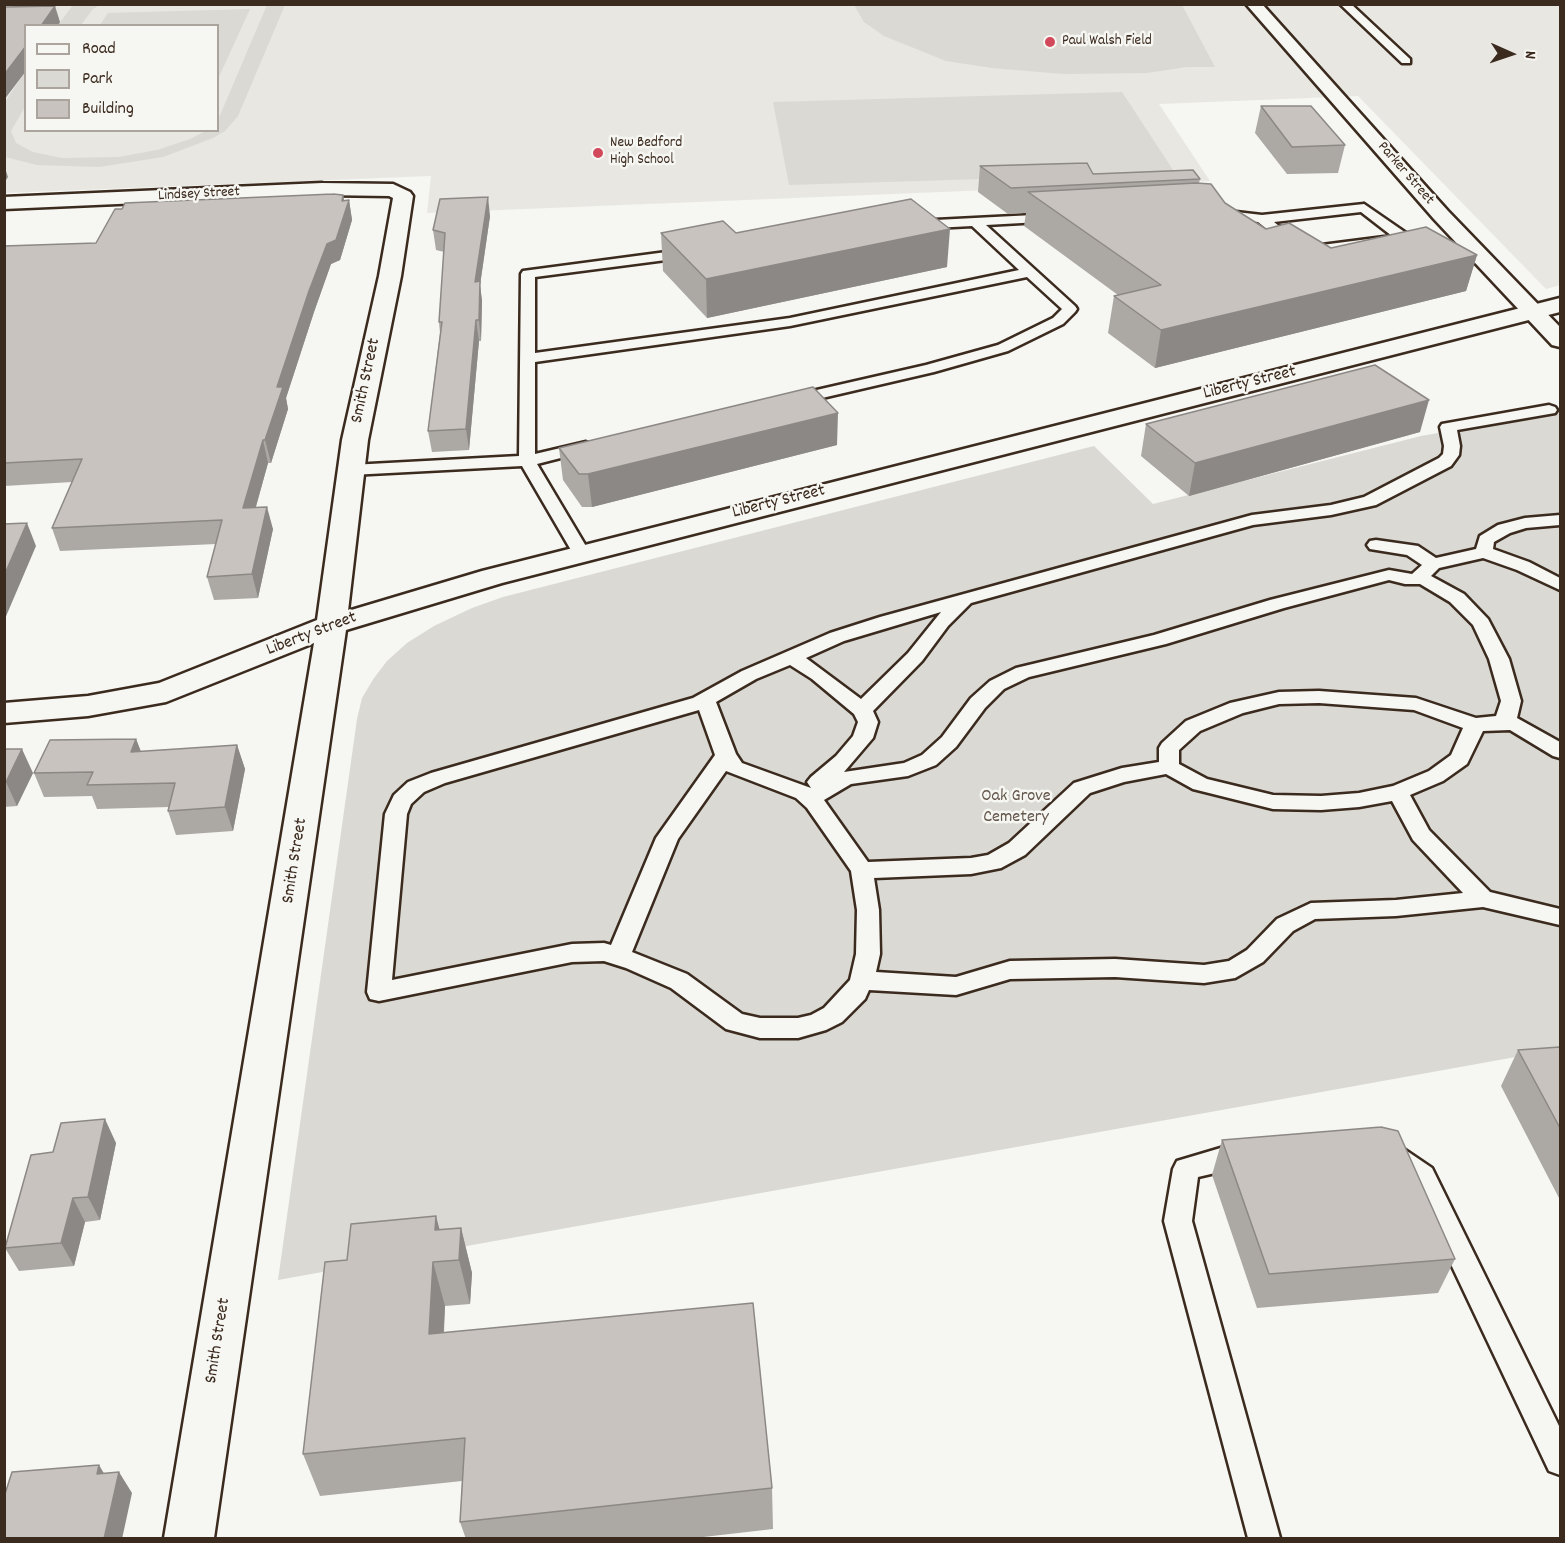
<!DOCTYPE html>
<html>
<head>
<meta charset="utf-8">
<style>
	body { margin:0 }
	#map { position:relative; width:1565px; height:1543px; overflow:hidden; background:#f6f6f2; font-family:Dekko,sans-serif }
	canvas { display:block }
	.frame { position:absolute; inset:0; border:6px solid #3b2a1e; pointer-events:none }
	.legend { position:absolute; left:24px; top:24px; width:195px; height:108px; box-sizing:border-box; background:#f6f6f2; border:2px solid #aba49d; margin:0; padding:8px 10px; list-style:none; font-size:18px; color:#3b2a1e }
	.legend li { display:flex; align-items:center; gap:12px; height:30px }
	.legend b { width:30px; border:2px solid #aba49d }
	.north { position:absolute; left:1481px; top:24px; width:60px; height:60px; -webkit-text-stroke:4px #f6f6f2; paint-order:stroke; rotate:93deg; font-size:16px; font-weight:700; line-height:24px; text-align:center; color:#3b2a1e }
	.north::after { content:''; display:block; margin:auto; width:21px; height:27px; background:#3b2a1e; clip-path:polygon(50% 0,100% 100%,50% 72%,0 100%) }
</style>
</head>
<body>
<div id="map">
<canvas width="1565" height="1543"></canvas>
<div class="frame"></div>
<ul class="legend">
<li><b style="height:8px;background:#f6f6f2"></b>Road</li>
<li><b style="height:16px;background:#dad9d3"></b>Park</li>
<li><b style="height:16px;background:#c8c3be"></b>Building</li>
</ul>
<div class="north">N</div>
</div>
<script>
const ctx = document.querySelector('canvas').getContext('2d');
ctx.lineJoin = 'round';
function fill(path, color) { ctx.fillStyle = color; ctx.fill(path, 'evenodd'); }
const shape = rows => new Path2D(rows.map(r => 'M' + r).join(''));
function stroke(path, color, width, dash) { ctx.strokeStyle = color; ctx.lineWidth = width; ctx.lineCap = dash ? 'butt' : 'round'; ctx.setLineDash(dash || []); ctx.stroke(path); }
function drawText(font, color, halo, rows, align = 'center') {
  ctx.font = font + ' Dekko,sans-serif'; ctx.lineWidth = 5; ctx.setLineDash([]); ctx.textBaseline = 'middle'; ctx.strokeStyle = halo; ctx.fillStyle = color; for (const [text, x, y, turn = 0] of rows) {
    ctx.save(); ctx.translate(x, y); ctx.rotate((+turn || 0) * Math.PI / 180); ctx.textAlign = isNaN(turn) ? turn : align; if (halo) ctx.strokeText(text, 0, 0); ctx.fillText(text, 0, 0); ctx.restore();
  }
}
fill(shape([
	[19,4,1560,5,1560,285,1546,289,1358,96,1159,104,1210,181,427,213,431,176,5,193,4,23],
	[26,26,218,26,218,130,26,130]
]), '#e8e7e2');
fill(shape([
	[73,5,73,4,100,5,93,9,81,25,58,25],
	[267,5,285,5,238,116,225,131,213,138,163,157,99,167,37,165,5,157,5,102,25,72,25,107,11,131,16,143,33,152,62,158,118,157,157,150,190,139,206,131,218,130,218,120],
	[854,5,1182,5,1215,67,1187,67,1147,73,1064,74,992,68,946,61,884,36,864,22],
	[250,9,218,79,218,26,100,25,108,13],
	[1122,92,1175,173,789,185,773,102],
	[1560,412,1560,1049,278,1280,357,719,362,698,374,678,387,661,407,643,434,626,472,608,503,597,1094,446,1153,504,1421,436]
]), '#dad9d3');
const lane = shape([
	[1340,4,1351,4,1410,59,1410,63,1402,63,1340,4],
	[1364,204,1409,235,1411,238,1409,241,1303,255,1298,254,1258,222,1219,218,1213,214,1219,210,1262,215,1364,204],
	[1361,212,1392,236,1306,247,1274,222,1361,212],
	[1053,214,1058,215,1060,218,1058,221,986,225,1075,306,1077,309,1075,312,1063,324,1008,351,934,372,792,405,784,400,786,397,926,365,998,345,1053,318,1062,309,1027,277,790,326,535,362,535,454,586,442,594,447,592,450,537,464,590,553,587,557,575,557,522,466,351,475,343,470,351,465,519,456,521,274,523,271,689,249,696,253,689,257,535,277,535,353,790,318,1019,270,972,226,916,229,909,225,916,221,1053,214],
	[1549,405,1555,407,1557,410,1555,413,1457,430,1460,446,1459,455,1451,466,1376,505,1331,515,1253,525,971,603,948,626,922,661,873,711,878,722,873,738,844,772,904,763,922,755,942,737,971,698,990,681,1016,668,1154,635,1270,600,1389,570,1412,574,1422,565,1407,555,1370,549,1367,545,1370,541,1376,540,1418,546,1436,558,1476,549,1480,536,1498,525,1525,518,1560,515,1560,525,1526,528,1510,533,1494,542,1493,549,1529,562,1560,578,1560,590,1517,570,1483,558,1439,568,1431,576,1464,594,1488,619,1509,659,1521,701,1517,718,1560,742,1560,758,1553,756,1510,730,1483,731,1467,764,1443,781,1410,795,1429,830,1490,892,1560,909,1560,925,1483,907,1396,916,1315,919,1293,931,1263,962,1235,978,1204,983,1115,977,1010,979,956,995,869,990,865,999,842,1022,826,1030,798,1038,760,1038,726,1029,671,988,626,968,604,961,572,962,379,1001,370,999,367,992,385,814,394,795,408,782,431,773,693,698,742,671,830,633,880,617,1252,515,1331,505,1364,497,1439,458,1443,454,1444,446,1440,427,1442,424,1549,405],
	[1389,580,1405,584,1420,584,1450,602,1473,625,1489,659,1501,701,1496,716,1476,718,1416,698,1319,691,1279,692,1230,703,1186,721,1162,743,1159,748,1159,762,1122,768,1074,783,1009,843,988,855,971,858,868,862,824,800,851,784,908,776,936,765,956,747,985,708,1004,689,1029,677,1166,644,1284,608,1389,580],
	[941,612,908,653,861,699,806,658,844,641,941,612],
	[790,665,812,679,854,714,858,722,853,736,836,756,811,777,807,782,811,788,742,763,736,754,716,702,756,679,790,665],
	[1319,703,1414,710,1463,728,1451,755,1429,771,1393,786,1359,793,1321,796,1273,795,1207,779,1179,764,1179,750,1200,731,1243,713,1279,704,1319,703],
	[699,710,715,755,656,838,611,945,604,943,572,944,392,980,407,814,411,804,424,792,445,783,699,710],
	[726,771,796,798,807,808,851,871,857,910,856,954,850,980,824,1008,811,1015,798,1018,760,1018,742,1014,687,974,632,952,678,839,726,771],
	[1166,774,1193,789,1273,809,1321,810,1359,807,1392,801,1413,840,1463,893,1396,900,1311,903,1277,919,1247,950,1229,961,1204,965,1115,959,1010,961,956,977,876,972,880,954,879,910,874,878,971,874,1001,868,1025,855,1090,793,1124,782,1166,774],
	[1392,1144,1401,1147,1432,1168,1560,1428,1560,1475,1549,1471,1413,1184,1383,1163,1379,1155,1383,1147,1392,1144],
	[1245,1145,1254,1148,1258,1156,1254,1164,1198,1177,1192,1221,1280,1538,1248,1538,1164,1221,1173,1169,1177,1161,1224,1147,1245,1145]
]);
const street = shape([
	[322,183,393,184,410,192,413,196,401,276,368,440,348,611,482,571,1560,298,1560,312,502,583,346,630,214,1538,164,1538,314,643,166,702,88,716,4,723,4,703,88,696,159,683,317,620,342,440,379,276,393,198,389,196,322,195,4,209,4,197,322,183]
]);
const secondary = shape([
	[1246,4,1262,4,1448,211,1560,327,1560,347,1552,345,1434,219,1246,4]
]);
stroke(lane, '#3b2a1e', 5);
stroke(street, '#3b2a1e', 5);
stroke(secondary, '#3b2a1e', 5);
fill(lane, '#f6f6f2');
fill(street, '#f6f6f2');
fill(secondary, '#f6f6f2');
fill(shape([
	[1261,106,1345,145,1338,173,1287,174,1255,133],
	[980,166,1093,174,1200,179,1199,183,1225,203,1266,229,1331,248,1477,255,1466,291,1155,368,1108,333,1114,296,1118,295,1024,226,1026,213,1008,214,978,192],
	[343,195,344,201,349,200,352,220,340,260,331,264,314,312,286,398,288,409,271,463,268,463,256,507,273,529,258,598,214,600,207,577,216,544,60,551,52,528,72,482,4,486,4,246,96,243],
	[490,216,480,285,482,301,481,341,479,341,469,450,432,452,428,431,440,333,439,322,444,252,436,250,433,230],
	[661,233,736,233,947,267,707,318,663,271],
	[1146,424,1420,432,1189,496,1141,456],
	[837,445,592,507,582,507,563,480,559,448],
	[136,739,141,752,237,745,245,769,233,831,176,835,168,811,169,807,97,809,92,796,44,797,34,773],
	[4,749,33,773,17,806,4,807],
	[1560,1047,1560,1200,1501,1086,1518,1050],
	[1222,1140,1455,1259,1438,1293,1257,1308,1212,1175],
	[116,1143,100,1220,85,1222,74,1266,19,1271,5,1248,53,1152],
	[461,1228,472,1273,470,1304,445,1306,444,1333,772,1488,773,1529,686,1539,466,1539,460,1522,462,1481,320,1496,303,1454,440,1230]
]), '#aca8a3');
fill(shape([
	[55,6,60,22,58,26,41,26],
	[26,46,26,71,4,100,4,75],
	[4,165,8,177,4,183],
	[343,195,346,209,349,200,352,220,340,260,331,264,314,312,286,398,288,409,271,463,265,440,277,387,309,291],
	[488,197,490,216,480,285,482,301,481,341,475,282],
	[950,229,947,267,707,318,706,279],
	[1477,255,1466,291,1155,368,1161,330],
	[476,320,479,341,469,450,466,429],
	[1429,400,1420,432,1189,496,1195,463],
	[838,413,837,445,592,507,588,474],
	[263,440,268,463,249,531,243,508],
	[267,507,273,529,258,598,252,574],
	[27,523,36,546,4,621,4,576],
	[136,739,145,762,131,752],
	[237,745,245,769,233,831,225,807],
	[22,749,33,773,17,806,6,782],
	[105,1119,116,1143,100,1220,88,1197],
	[73,1198,85,1222,74,1266,61,1243],
	[436,1216,448,1261,435,1230],
	[461,1228,472,1273,470,1304,459,1260],
	[433,1262,445,1306,441,1377,429,1334],
	[99,1465,112,1487,97,1474],
	[119,1472,132,1493,122,1539,104,1539]
]), '#8c8885');
const building = shape([
	[55,6,41,26,26,26,26,46,4,75,4,7,55,6],
	[1261,106,1311,106,1345,145,1292,147,1261,106],
	[1087,163,1093,174,1193,170,1200,179,1011,188,980,166,1087,163],
	[1196,183,1211,184,1225,203,1266,229,1289,223,1331,248,1426,227,1477,255,1161,330,1114,296,1161,285,1028,192,1196,183],
	[333,194,343,195,342,201,349,200,336,240,327,244,309,291,277,387,283,387,265,440,263,440,243,508,267,507,252,574,207,577,222,520,52,528,82,459,4,463,4,246,96,243,115,209,122,209,125,203,333,194],
	[488,197,475,282,480,281,479,320,476,320,466,429,428,431,442,322,439,322,445,233,433,230,440,199,488,197],
	[911,199,950,229,706,279,661,233,723,221,736,233,911,199],
	[1375,365,1429,400,1195,463,1146,424,1375,365],
	[813,387,838,413,588,474,579,474,559,448,813,387],
	[27,523,4,576,4,524,27,523],
	[136,739,131,752,237,745,225,807,168,811,175,783,87,785,93,772,34,773,50,740,136,739],
	[4,749,22,749,6,782,4,782,4,749],
	[1560,1047,1560,1128,1518,1050,1560,1047],
	[105,1119,88,1197,73,1198,61,1243,5,1248,31,1155,53,1152,61,1123,105,1119],
	[1381,1127,1398,1131,1455,1259,1269,1274,1222,1140,1381,1127],
	[436,1216,435,1230,461,1228,459,1260,433,1262,429,1334,753,1303,772,1488,460,1522,465,1438,303,1454,325,1262,347,1260,351,1224,436,1216],
	[99,1465,97,1474,119,1472,104,1539,4,1539,4,1497,12,1472,99,1465]
]);
fill(building, '#c8c3be');
stroke(building, '#8c8885', 1.5);
for (const [x, y, r, color] of [
	[1050,42,6,"#d1495b"],
	[598,153,6,"#d1495b"]
]) { const dot = new Path2D(); dot.arc(x, y, r, 0, 2 * Math.PI); ctx.fillStyle = color; ctx.fill(dot); stroke(dot, '#f6f6f2', 2); }
drawText('15px', '#3b2a1e', '#f6f6f2', [
	["Paul Walsh Field",1062,42],
	["New Bedford",610,144],
	["High School",610,161]
], 'left');
drawText('15px', '#3b2a1e', '#f6f6f2', [
	["Parker Street",1405,174,49],
	["Lindsey Street",199,195,-3]
]);
drawText('18px', '#3b2a1e', '#f6f6f2', [
	["Smith Street",367,381,-78],
	["Liberty Street",1250,384,-14],
	["Liberty Street",779,503,-14],
	["Liberty Street",312,635,-21],
	["Smith Street",296,861,-81],
	["Smith Street",219,1341,-81]
]);
drawText('18px', '#63564b', '#f6f6f2', [
	["Oak Grove",1016,798],
	["Cemetery",1016,819]
]);
</script>
</body>
</html>
